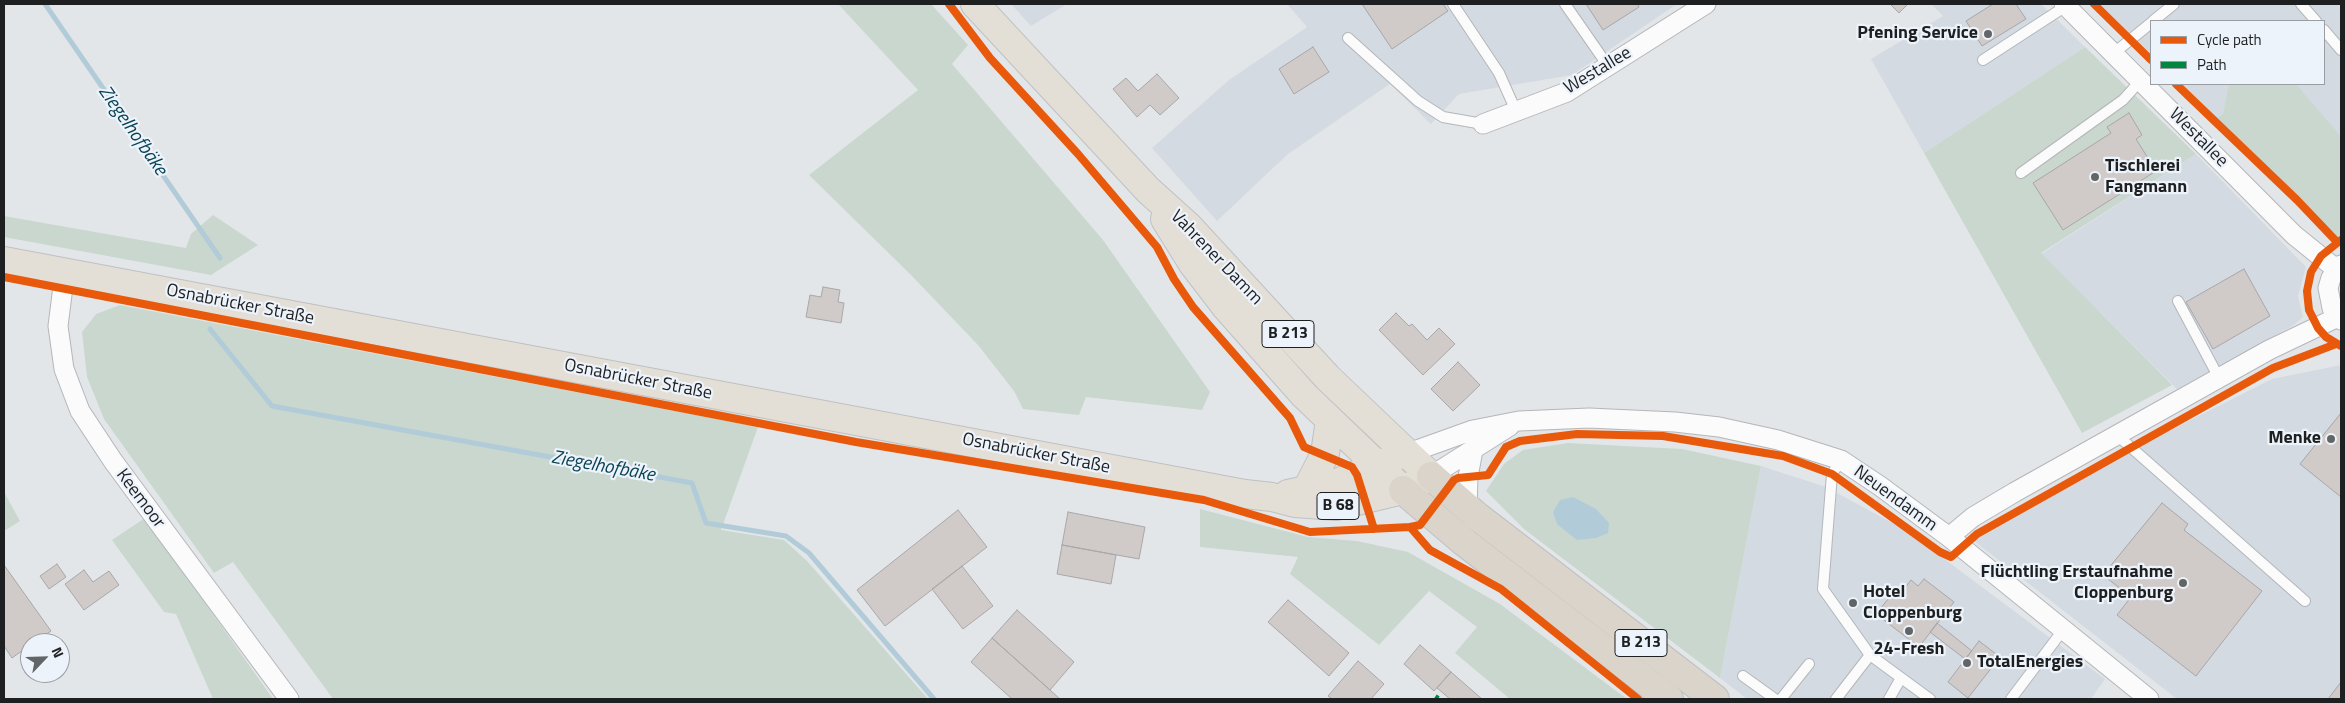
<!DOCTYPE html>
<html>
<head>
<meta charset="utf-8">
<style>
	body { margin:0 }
	#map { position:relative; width:2345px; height:703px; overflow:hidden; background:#e3e6e9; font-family:"Titillium Web",sans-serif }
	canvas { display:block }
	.frame { position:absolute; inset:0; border:5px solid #1d1f21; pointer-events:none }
	.legend { position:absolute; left:2150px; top:20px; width:175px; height:65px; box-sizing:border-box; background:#edf3fa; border:1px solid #9a9ea3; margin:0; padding:6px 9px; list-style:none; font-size:15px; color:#1d1f21 }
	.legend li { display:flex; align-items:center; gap:10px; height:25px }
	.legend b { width:25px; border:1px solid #9a9ea3 }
	.north { position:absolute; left:20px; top:633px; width:50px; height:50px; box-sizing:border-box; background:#edf3fa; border:1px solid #9a9ea3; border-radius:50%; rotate:66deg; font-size:14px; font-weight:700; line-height:20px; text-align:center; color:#1d1f21 }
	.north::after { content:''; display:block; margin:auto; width:18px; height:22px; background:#626567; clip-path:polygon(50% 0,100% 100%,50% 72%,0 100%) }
</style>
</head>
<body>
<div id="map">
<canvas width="2345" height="703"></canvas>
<div class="frame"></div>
<ul class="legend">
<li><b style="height:6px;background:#e8590c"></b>Cycle path</li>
<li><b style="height:6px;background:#00873e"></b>Path</li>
</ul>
<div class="north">N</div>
</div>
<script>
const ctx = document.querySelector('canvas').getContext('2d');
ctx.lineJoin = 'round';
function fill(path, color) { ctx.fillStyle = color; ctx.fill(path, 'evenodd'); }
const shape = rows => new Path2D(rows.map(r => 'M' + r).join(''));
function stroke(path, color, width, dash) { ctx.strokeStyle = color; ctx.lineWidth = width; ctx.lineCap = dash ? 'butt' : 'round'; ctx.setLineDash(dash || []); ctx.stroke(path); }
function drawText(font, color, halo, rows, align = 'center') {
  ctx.font = font + ' "Titillium Web",sans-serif'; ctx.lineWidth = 4.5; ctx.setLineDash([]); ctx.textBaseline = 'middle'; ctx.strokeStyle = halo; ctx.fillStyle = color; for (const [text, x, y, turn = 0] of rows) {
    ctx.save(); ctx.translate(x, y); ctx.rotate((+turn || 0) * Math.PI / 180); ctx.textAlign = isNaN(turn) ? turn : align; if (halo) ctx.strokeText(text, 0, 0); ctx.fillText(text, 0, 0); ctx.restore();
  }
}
fill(shape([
	[1011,4,1067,4,1031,26],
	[1287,4,1677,4,1572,75,1459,94,1431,124,1390,84,1288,154,1217,221,1152,148,1229,80,1307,27],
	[1931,4,2041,4,2085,47,1924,153,1871,59,1943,16],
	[2100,4,2341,4,2341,242,2182,84,2324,84,2324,21,2151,21,2151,54],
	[2196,154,2306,267,2298,296,2303,317,2294,325,2177,389,2041,254],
	[2341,365,2341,699,2177,699,1974,541,2147,442,2272,379],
	[1761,466,1826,487,1907,531,2105,679,2091,699,1747,699,1720,678]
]), '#d3dae2');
fill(shape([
	[838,4,931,4,968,45,952,64,1103,240,1210,392,1202,410,1086,397,1079,415,1023,409,1014,391,978,345,911,275,809,175,918,90],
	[2085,47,2196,154,2041,253,2172,385,2082,433,1924,153],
	[2229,84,2296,84,2341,137,2341,242,2218,118,2223,114],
	[213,215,258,245,211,275,4,237,4,216,186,248,191,234],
	[120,305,758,427,721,530,784,540,807,561,928,699,333,699,233,562,214,573,104,419,87,377,82,332,96,314],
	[1568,443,1682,449,1761,466,1720,678,1524,529,1486,491,1504,464,1523,450],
	[4,492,20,521,4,531],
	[1200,509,1308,537,1357,541,1408,552,1500,604,1627,699,1510,699,1455,653,1477,627,1429,591,1379,645,1290,574,1298,557,1200,547],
	[145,518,273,699,213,699,176,614,164,612,112,540]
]), '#c9d7ce');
fill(shape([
	[1573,497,1596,509,1609,523,1608,533,1596,538,1577,540,1557,524,1553,512,1560,500]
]), '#b1ccd8');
stroke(shape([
	[45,4,220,258],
	[210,329,272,406,692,483,706,523,786,536,809,553,934,699]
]), '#b1ccd8', 5);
const building = shape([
	[1362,4,1443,4,1448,11,1392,49,1362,4],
	[1586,4,1638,4,1639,7,1603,30,1586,4],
	[1890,4,1908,4,1899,13,1890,4],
	[1993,4,2016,4,2026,19,1982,46,1966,21,1993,4],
	[1313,47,1329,72,1294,94,1279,69,1313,47],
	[1157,74,1179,98,1160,115,1150,105,1137,117,1113,89,1126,78,1138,91,1157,74],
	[2129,113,2142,135,2136,139,2156,171,2063,230,2033,183,2111,133,2107,127,2129,113],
	[2244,269,2270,316,2213,349,2186,302,2244,269],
	[823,287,840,290,838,302,844,303,841,323,806,317,810,295,821,297,823,287],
	[1396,313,1409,326,1412,324,1427,340,1439,328,1455,344,1423,375,1379,330,1396,313],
	[1458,362,1480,385,1453,411,1431,389,1458,362],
	[2341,413,2341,497,2300,464,2341,413],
	[2162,503,2188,524,2184,530,2262,591,2196,676,2117,615,2131,597,2103,575,2162,503],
	[958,510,987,547,885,626,857,590,958,510],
	[1068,512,1145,527,1139,559,1062,545,1068,512],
	[1062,545,1116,555,1111,584,1057,574,1062,545],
	[57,564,66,577,49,589,40,576,57,564],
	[4,565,51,631,33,643,30,643,30,645,12,658,4,646,4,565],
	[962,566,993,606,963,629,932,589,962,566],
	[84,570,93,582,109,571,119,585,84,610,65,584,84,570],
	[1924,579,1954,602,1919,647,1876,614,1893,593,1898,597,1911,580,1918,586,1924,579],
	[1288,600,1349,653,1329,676,1268,622,1288,600],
	[1017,610,1074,662,1050,690,992,638,1017,610],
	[1937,623,1972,651,1965,659,1930,632,1937,623],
	[992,638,1050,690,1060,699,1012,699,971,662,992,638],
	[1979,641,2000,657,1968,698,1948,682,1979,641],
	[1420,645,1451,672,1434,691,1404,664,1420,645],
	[1358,661,1384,684,1371,699,1332,699,1328,696,1358,661],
	[1451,672,1482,699,1450,699,1437,688,1451,672],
	[2341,682,2341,699,2328,699,2341,682]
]);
fill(building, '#d0cac9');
stroke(building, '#a8a7a9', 1);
const service = shape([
	[1453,4,1499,73,1516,111],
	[1565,4,1608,66],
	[2301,4,2316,21],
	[2153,21,2174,4],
	[2324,30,2341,50],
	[1348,38,1418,101,1443,117,1483,124],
	[2114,53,2151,23],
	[1983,60,2066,6],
	[2021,173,2123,100,2141,80],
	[2178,301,2219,378],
	[2117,435,2305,601],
	[1841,460,1832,474,1823,589,1870,655,1930,699],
	[1743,676,1775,699],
	[1781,699,1809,664],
	[1836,699,1870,655],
	[1889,699,1901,678],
	[2011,699,2063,630]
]);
const minor = shape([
	[2064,4,2294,235,2336,269],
	[1483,124,1567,92,1706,4],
	[2341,265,2331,278,2328,288,2332,308,2341,320],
	[65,271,58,326,64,369,80,411,113,461,289,699],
	[1406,454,1473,430,1519,421,1589,418,1675,422,1719,427,1778,440,1841,460,1880,486,1949,537,2149,699],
	[1431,476,1510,426],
	[1467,508,1468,477,1473,450],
	[1949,537,1973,517,2015,492,2269,350,2338,317]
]);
const primary = shape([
	[1165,219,1193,264,1226,307,1304,395,1403,490],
	[4,261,1245,494,1272,497,1295,503,1337,506,1403,490,1431,476,1328,378,1189,227,1148,190,975,4],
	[1306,491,1325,454,1330,420],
	[1288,494,1337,483,1391,460]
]);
const trunk = shape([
	[1431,476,1478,517,1715,699],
	[1403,490,1464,542,1669,699]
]);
stroke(service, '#b4b6b9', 12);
stroke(minor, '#b4b6b9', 21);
stroke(primary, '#bfc1c2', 30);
stroke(trunk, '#bfc1c2', 30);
stroke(service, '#fbfbfc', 10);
stroke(minor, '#fbfbfc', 19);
stroke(primary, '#e3ded6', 28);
stroke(trunk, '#dbd4ca', 28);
stroke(shape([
	[1435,697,1438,699]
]), '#00873e', 6, [12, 6]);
stroke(shape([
	[949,4,990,58,1078,154,1157,247,1174,279,1193,307,1290,418,1304,447,1352,467,1357,475,1374,529],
	[2094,4,2151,60],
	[2176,84,2297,200,2337,242],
	[2341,240,2321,256,2311,272,2307,291,2309,310,2318,328,2326,337,2341,346],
	[4,277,856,442,1204,500,1310,532,1410,527,1430,550,1501,589,1638,699],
	[1410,527,1420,525,1454,480,1458,478,1488,475,1506,447,1520,441,1577,434,1663,436,1783,456,1832,474,1940,552,1951,557,1977,534,2273,368,2336,344]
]), '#e8590c', 8);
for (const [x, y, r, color] of [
	[1988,34,5,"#626567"],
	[2095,177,5,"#626567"],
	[2331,439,5,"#626567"],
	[2183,583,5,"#626567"],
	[1853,603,5,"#626567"],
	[1909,631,5,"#626567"],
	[1967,663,5,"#626567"]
]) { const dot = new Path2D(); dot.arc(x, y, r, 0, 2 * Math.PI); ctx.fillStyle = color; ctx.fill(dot); stroke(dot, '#edf3fa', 2); }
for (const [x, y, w] of [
	[1288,334,52],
	[1338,506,42],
	[1641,643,52]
]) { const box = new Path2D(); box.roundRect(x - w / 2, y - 13.5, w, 27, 4); ctx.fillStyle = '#edf3fa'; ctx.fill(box); stroke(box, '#1d1f21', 1); }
drawText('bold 16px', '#1d1f21', null, [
	["B 213",1288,334],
	["B 68",1338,506],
	["B 213",1641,643]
]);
drawText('bold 18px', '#1d1f21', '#edf3fa', [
	["Pfening Service",1978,34],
	["Tischlerei",2105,167,"left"],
	["Fangmann",2105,188,"left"],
	["Menke",2321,439],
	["Flüchtling Erstaufnahme",2173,573],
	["Cloppenburg",2173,594],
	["Hotel",1863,593,"left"],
	["Cloppenburg",1863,614,"left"],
	["24-Fresh",1909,650,"center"],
	["TotalEnergies",1977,663,"left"]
], 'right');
drawText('18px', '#1d1f21', '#edf3fa', [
	["Westallee",1598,71,-31],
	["Westallee",2198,138,45],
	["Vahrener Damm",1216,258,46],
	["Osnabrücker Straße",240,305,11],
	["Osnabrücker Straße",638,380,11],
	["Osnabrücker Straße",1036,454,11],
	["Keemoor",140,499,53],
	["Neuendamm",1895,499,36]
]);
drawText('italic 19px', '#0b4354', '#edf3fa', [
	["Ziegelhofbäke",132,131,55],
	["Ziegelhofbäke",603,467,10]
]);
</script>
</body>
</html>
